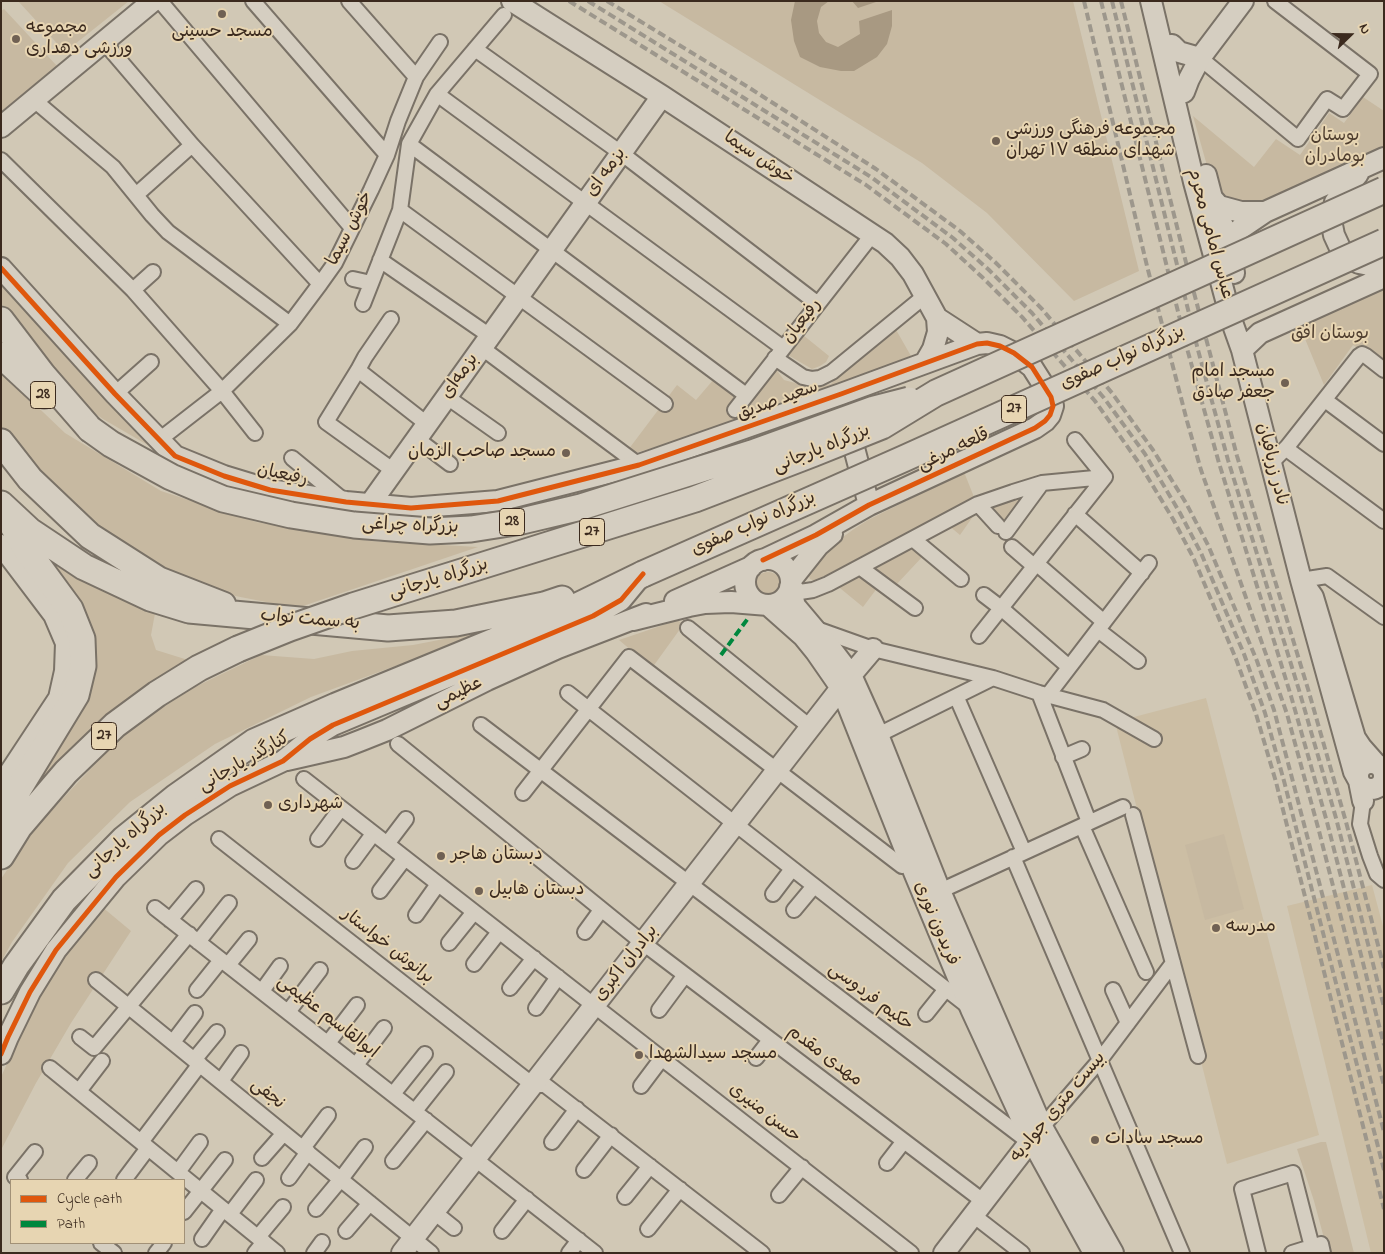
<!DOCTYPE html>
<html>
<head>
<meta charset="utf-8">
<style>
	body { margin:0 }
	#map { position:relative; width:1385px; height:1254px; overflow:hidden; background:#d1c8b5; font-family:"Indie Flower",sans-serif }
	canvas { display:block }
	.frame { position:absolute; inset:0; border:2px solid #3b2a1e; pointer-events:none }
	.legend { position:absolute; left:10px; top:1179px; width:175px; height:65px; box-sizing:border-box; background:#e7d5b2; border:1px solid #a29177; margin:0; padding:6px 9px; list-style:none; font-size:15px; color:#3b2a1e }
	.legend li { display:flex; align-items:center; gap:10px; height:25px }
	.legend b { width:25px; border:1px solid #a29177 }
	.north { position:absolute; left:1325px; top:10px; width:50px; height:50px; -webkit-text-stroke:4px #e7d5b2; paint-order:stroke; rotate:68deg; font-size:14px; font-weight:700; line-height:20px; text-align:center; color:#3b2a1e }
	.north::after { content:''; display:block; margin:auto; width:18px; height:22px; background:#3b2a1e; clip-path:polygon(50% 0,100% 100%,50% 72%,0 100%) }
</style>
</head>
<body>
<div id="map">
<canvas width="1385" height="1254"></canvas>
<div class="frame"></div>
<ul class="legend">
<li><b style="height:6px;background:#df570d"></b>Cycle path</li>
<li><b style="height:6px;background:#00873e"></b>Path</li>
</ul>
<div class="north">N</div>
</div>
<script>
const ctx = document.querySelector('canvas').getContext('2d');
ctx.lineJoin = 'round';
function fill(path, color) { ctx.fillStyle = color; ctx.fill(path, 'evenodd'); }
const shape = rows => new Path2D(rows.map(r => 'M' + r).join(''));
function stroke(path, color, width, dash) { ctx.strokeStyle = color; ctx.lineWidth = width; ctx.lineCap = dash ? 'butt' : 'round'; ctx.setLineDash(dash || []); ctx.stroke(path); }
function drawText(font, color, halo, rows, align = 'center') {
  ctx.font = font + ' "Indie Flower","Playpen Sans Arabic",sans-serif'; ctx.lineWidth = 4; ctx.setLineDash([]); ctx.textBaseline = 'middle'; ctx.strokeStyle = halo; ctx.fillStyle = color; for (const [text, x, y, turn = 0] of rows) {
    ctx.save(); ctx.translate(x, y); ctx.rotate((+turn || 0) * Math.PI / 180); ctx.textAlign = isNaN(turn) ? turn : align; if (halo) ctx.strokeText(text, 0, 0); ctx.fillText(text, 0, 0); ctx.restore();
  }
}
fill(shape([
	[1206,698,1319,1135,1227,1164,1115,722],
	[1372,885,1384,930,1384,1253,1371,1253,1287,906]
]), '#ccbea4');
fill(shape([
	[18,1,129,1,65,52],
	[659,1,1073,1,1139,271,1074,301,987,213,922,163],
	[4,9,57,66,1,115,1,11],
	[1363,97,1384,111,1384,153,1282,196,1249,203,1234,203,1215,194,1193,116,1254,167,1276,139,1300,155,1329,113,1344,123],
	[1,279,125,421,158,451,103,419,83,405,36,358,1,303],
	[1384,283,1384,364,1353,345,1324,385,1303,334,1296,323],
	[895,328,911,356,747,419,741,412,775,368,784,380,810,387,831,384,846,365],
	[803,335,829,356,826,362,820,366,812,369,788,355],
	[1,372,65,433,161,491,256,522,370,541,478,547,297,608,225,594,161,569,96,530,14,449,1,428],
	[714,379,737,394,741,421,632,454,628,450,677,385,696,400],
	[964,472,974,497,815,581,810,579,808,574,818,555,854,529,868,520],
	[1024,496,1004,523,989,508],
	[974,515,960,535,948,525],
	[912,546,924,555,895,586,871,569],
	[35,547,156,608,151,635,156,650,188,660,110,713,51,770,8,825,79,706],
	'755 585a13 13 0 1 1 26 0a13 13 0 1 1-26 0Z',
	[859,574,878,587,863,607,835,584],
	[678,620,683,625,652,668,619,640],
	[496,629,311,697,215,744,130,802,68,863,12,942,1,962,1,879,35,828,115,743,152,714,195,687,261,655,314,659,352,651,413,645],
	[1224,834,1244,909,1205,920,1185,845],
	[101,906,131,931,71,1023,36,1083,1,1150,1,1077,23,1028,54,971,74,941],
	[1321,1142,1326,1142,1354,1253,1328,1253,1314,1201,1297,1149]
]), '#c7b9a1');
fill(shape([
	[795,1,829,1,821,7,817,21,819,33,826,42,838,47,860,34,859,21,892,10,892,26,887,44,877,57,854,71,841,71,820,67,800,57,794,41,791,20],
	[852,1,879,1,858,8]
]), '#a89982');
const street = shape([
	[160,1,352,228],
	[253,1,387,155],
	[349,1,416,77],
	[104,42,192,145,320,284],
	[475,49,621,153,818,304],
	[1200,58,1298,139,1327,99,1343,109,1370,74,1275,1],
	[437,94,783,348],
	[34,100,113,167,152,215,168,232,290,324],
	[409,144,746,395],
	[1,160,133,290,222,391,255,433],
	[136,195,192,145],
	[400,210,665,404],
	[380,260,490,336],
	[353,279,371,283],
	[133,290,153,272],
	[363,304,400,210,409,144,437,94,504,15],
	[391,319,365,357,358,370,326,422,394,471],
	[482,348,639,465],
	[775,358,803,377,812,379,820,378,832,372,926,295],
	[358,370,427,424],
	[115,394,151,362],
	[447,397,498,433],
	[1325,400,1384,444],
	[735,410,872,235],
	[417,439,450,464],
	[159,440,222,391,290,324,320,284,335,263,371,190,387,155,398,121,416,77,440,42],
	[1075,440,1105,477],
	[1287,447,1288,450,1384,521],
	[292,458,343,500],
	[1271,463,1287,447,1359,356,1362,354,1366,356,1384,370],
	[978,504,998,526],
	[1075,514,1142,573],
	[1006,532,1042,483],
	[913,539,961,579],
	[1012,547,1034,566],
	[1036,563,1104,622],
	[861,568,915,608],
	[1301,580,1327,576,1384,617],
	[791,583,800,592,813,590,828,584,978,504,1013,492,1042,483,1105,477],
	[984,595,1001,608,1069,667],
	[688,628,810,727],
	[814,628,873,649,993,678,1039,693,1103,710,1154,739],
	[1098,630,1138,661],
	[979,636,1105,477],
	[568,693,969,1007],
	[1039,693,1089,822],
	[1048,695,1149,563],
	[957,698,1024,852],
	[481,725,1029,1142],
	[878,735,993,678],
	[398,744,643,943,983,1201],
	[1063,757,1082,749],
	[304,779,911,1253],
	[523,793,629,657,902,866],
	[1366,793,1363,801,1360,824,1370,856,1377,874,1384,880],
	[1133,815,1198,1056],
	[1082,826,1146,972],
	[219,839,533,1085,545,1085,762,1253],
	[318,839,341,808],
	[387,844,406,819],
	[1013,857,1182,1253],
	[353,861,373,834],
	[380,891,405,858],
	[940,891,1123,807],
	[773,894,792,869],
	[155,908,595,1253],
	[794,910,814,886],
	[416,915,438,884],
	[170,920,196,889],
	[585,932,601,910],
	[198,942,229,903],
	[449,943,474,912],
	[474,964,499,932],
	[228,965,249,939],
	[96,980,431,1253],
	[510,988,534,958],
	[197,990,221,960],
	[1113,990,1128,1023],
	[262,991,280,966],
	[536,1008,558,977],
	[659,1010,685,975],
	[288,1012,320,970],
	[926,1014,946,989],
	[80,1037,94,1048,189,934],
	[173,1042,195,1013],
	[328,1043,357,1005],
	[756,1058,770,1040],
	[194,1060,217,1032],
	[356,1065,384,1028],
	[50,1068,277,1253],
	[221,1081,241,1053],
	[641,1086,662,1058],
	[79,1091,102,1061],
	[393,1094,425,1054],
	[415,1111,446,1072],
	[1042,1127,1100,1060,1173,963],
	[141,1142,200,1064],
	[552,1142,577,1109],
	[303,1148,328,1115],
	[262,1158,284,1133],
	[393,1161,426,1120],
	[887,1163,904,1141],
	[584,1170,611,1135],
	[178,1172,200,1142],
	[289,1178,308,1152],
	[20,1180,15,1177,35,1152],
	[75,1180,89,1163],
	[124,1180,148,1148],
	[779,1195,802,1167],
	[625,1197,650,1166],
	[316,1209,341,1179,365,1147],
	[184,1212,225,1160],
	[434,1212,454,1228],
	[230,1214,256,1180],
	[973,1215,1022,1253],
	[648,1229,680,1189],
	[346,1231,370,1203],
	[502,1231,527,1199],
	[258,1237,283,1207],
	[202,1239,223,1209],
	[101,1243,114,1253],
	[156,1253,164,1243],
	[255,1253,264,1242],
	[314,1253,322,1242],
	[569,1253,579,1240],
	[1258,1253,1242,1189,1293,1173,1312,1247],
	[1292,1253,1321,1244,1323,1253]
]);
const secondary = shape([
	[512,1,662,96,885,243,900,257,913,274,937,318,977,344],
	[1151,1,1194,182,1232,322,1242,350,1301,580],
	[1162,46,1172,45,1179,52,1200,58],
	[1184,92,1189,79,1200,58,1243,1],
	[1,127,153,1],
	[1358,174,1335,202,1331,220,1334,235,1340,248,1349,258,1359,263,1384,268],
	[1206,175,1212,198,1219,206,1241,212,1265,212,1384,158],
	[1212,198,1228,239,1234,273],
	[1219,248,1240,229,1265,212],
	[1,268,115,394,175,456,224,476,270,490,346,502,411,508,498,501,639,465,841,394,977,344,987,343,1000,346,1014,353,1032,367,1051,397,1053,406,1050,415,1045,421,1035,428,869,505,816,535,763,560],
	[1242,350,1260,333,1384,277],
	[925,363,933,349,938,332,937,318],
	[848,425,869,505],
	[370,504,662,96],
	[1,545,54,615,66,643,65,671,59,698,1,786],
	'745 582a23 23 0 1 1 46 0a23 23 0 1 1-46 0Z',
	[791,580,818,546,832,534],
	[790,587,795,606,832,650,851,675,878,735,940,891,1042,1127,1113,1253],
	[675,601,751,567],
	[633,620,689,606,705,603,731,602,768,605,803,636,816,652,841,688,914,872,971,1009,1031,1139,1094,1253],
	[287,760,344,747,362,740,387,730,487,680,558,648,646,614],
	'1358 776a13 13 0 1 1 26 0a13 13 0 1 1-26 0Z',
	[1363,801,1359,781,1354,772,1301,580,1313,597,1355,738,1361,747,1376,764],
	[1,1054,8,1037,30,992,56,950,116,877,159,835,185,815,230,786,283,761,310,739,333,725,593,616,621,600,640,577],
	[402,1253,851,675,873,649],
	[944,1253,1039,1130]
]);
const highway = shape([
	[1,320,43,375,90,429],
	[1,355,44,395],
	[1,442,30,479,90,536,159,580,223,605],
	[1,504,30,531,84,567,150,598,189,610,388,628,456,623,544,605,562,599],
	[1,818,76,695,83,666,82,639,70,609,26,549,10,521],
	[1,856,19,827,66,772,115,725,157,694,199,668,238,649],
	[1,991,16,966,64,900,124,839,176,797,254,742,336,706,565,612,643,574]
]);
stroke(street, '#7a7267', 18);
stroke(secondary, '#7a7267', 24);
stroke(highway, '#7a7267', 29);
stroke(street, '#d5cec1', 14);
stroke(secondary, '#d5cec1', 20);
stroke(highway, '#d5cec1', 25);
stroke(shape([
	[569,1,866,185,946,244,982,277,1023,318,1095,401,1139,463,1173,519,1194,559,1236,659,1256,714,1276,782,1384,1209],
	[588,1,871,177,953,238,989,270,1032,313,1104,398,1145,454,1180,513,1201,553,1244,654,1265,713,1284,781,1384,1170],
	[607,1,748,87,876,169,960,231,995,262,1042,309,1112,393,1153,450,1186,503,1208,545,1257,661,1274,710,1292,778,1384,1132],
	[1084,1,1147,266,1187,421,1201,470,1287,714,1319,831,1384,1086],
	[1101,1,1188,352,1219,463,1291,696,1327,822,1384,1045],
	[1112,1,1198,350,1228,460,1299,690,1336,818,1384,1007],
	[1121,1,1183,251,1237,456,1308,689,1346,822,1384,968]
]), '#9d978c', 4, [8, 4]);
const highwayBridge = shape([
	[90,429,111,444,171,477,223,499,291,515,354,525,430,531,471,529,522,521,581,507,752,453,874,409,909,400],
	[643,574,903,459,1384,242],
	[238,649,290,628,353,606,695,499,812,454,882,426,936,393,1384,190]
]);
stroke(highwayBridge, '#7a7267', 29, []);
stroke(highwayBridge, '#d5cec1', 25);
stroke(shape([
	[721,655,749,617]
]), '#00873e', 4, [8, 4]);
stroke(shape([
	[1,268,115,394,175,456,224,476,270,490,346,502,411,508,498,501,639,465,841,394,977,344,987,343,1000,346,1014,353,1032,367,1051,397,1053,406,1050,415,1045,421,1035,428,869,505,816,535,763,560],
	[1,1054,8,1037,30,992,56,950,116,877,159,835,185,815,230,786,283,761,310,739,333,725,593,616,621,600,643,574]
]), '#df570d', 5);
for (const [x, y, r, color] of [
	[222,14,5,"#706153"],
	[16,39,5,"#706153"],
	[996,141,5,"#706153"],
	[1285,383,5,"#706153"],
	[566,453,5,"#706153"],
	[268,805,5,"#706153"],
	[441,856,5,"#706153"],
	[479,891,5,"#706153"],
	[1216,928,5,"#706153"],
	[639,1055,5,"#706153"],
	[1095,1140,5,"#706153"]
]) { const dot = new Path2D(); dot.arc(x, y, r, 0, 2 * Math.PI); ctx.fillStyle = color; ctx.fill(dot); stroke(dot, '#e7d5b2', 2); }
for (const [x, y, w] of [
	[43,395,25],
	[1014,409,25],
	[512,522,25],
	[592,532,25],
	[104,736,25]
]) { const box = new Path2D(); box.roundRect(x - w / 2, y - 13.5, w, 27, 4); ctx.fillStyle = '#e7d5b2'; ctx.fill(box); stroke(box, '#3b2a1e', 1); }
drawText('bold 16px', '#3b2a1e', null, [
	["28",43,395],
	["27",1014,409],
	["28",512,522],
	["27",592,532],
	["27",104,736]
]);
drawText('18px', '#3b2a1e', '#e7d5b2', [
	["مجموعه",26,29],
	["ورزشی دهداری",26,50],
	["مسجد حسینی",222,33,"center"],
	["مجموعه فرهنگی ورزشی",1006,131],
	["شهدای منطقه ۱۷ تهران",1006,152],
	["مسجد امام",1275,373,"right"],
	["جعفر صادق",1275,394,"right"],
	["مسجد صاحب الزمان",556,453,"right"],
	["شهرداری",278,805],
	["دبستان هاجر",451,856],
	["دبستان هابیل",489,891],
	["مدرسه",1226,928],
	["مسجد سیدالشهدا",649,1055],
	["مسجد سادات",1105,1140]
], 'left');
drawText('18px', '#4f3e2f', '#e7d5b2', [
	["بوستان",1335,137],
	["بومادران",1335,158],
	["بوستان افق",1330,335]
]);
drawText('18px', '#3b2a1e', '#e7d5b2', [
	["خوش سیما",758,159,34],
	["بزمه ای",607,173,-54],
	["خوش سیما",351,229,-63],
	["عباس امامی محرم",1209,234,75],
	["رفیعیان",803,322,-52],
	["بزرگراه نواب صفوی",1123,359,-24],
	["بزمه‌ای",461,377,-55],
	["سعید صدیق",778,402,-20],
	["بزرگراه یارجانی",822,450,-22],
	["قلعه مرغی",954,451,-25],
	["نادر زربافیان",1271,465,76],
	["رفیعیان",282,476,12],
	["بزرگراه نواب صفوی",754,525,-24],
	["بزرگراه چراغی",410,527,2],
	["بزرگراه یارجانی",439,580,-17],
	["به سمت نواب",310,621,5],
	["عظیمی",459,694,-26],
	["کنارگذر یارجانی",245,763,-30],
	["بزرگراه یارجانی",126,841,-42],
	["فریدون نوری",935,924,67],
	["برانوش خواستار",387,947,38],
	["برادران اکبری",627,964,-52],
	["حکیم فردوسی",870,998,37],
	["ابوالقاسم عظیمی",327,1018,38],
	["مهدی مقدم",824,1057,37],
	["نجفی",267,1095,39],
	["بیست متری جوادیه",1059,1108,-50],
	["حسن منیری",764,1114,38]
]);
</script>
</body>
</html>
